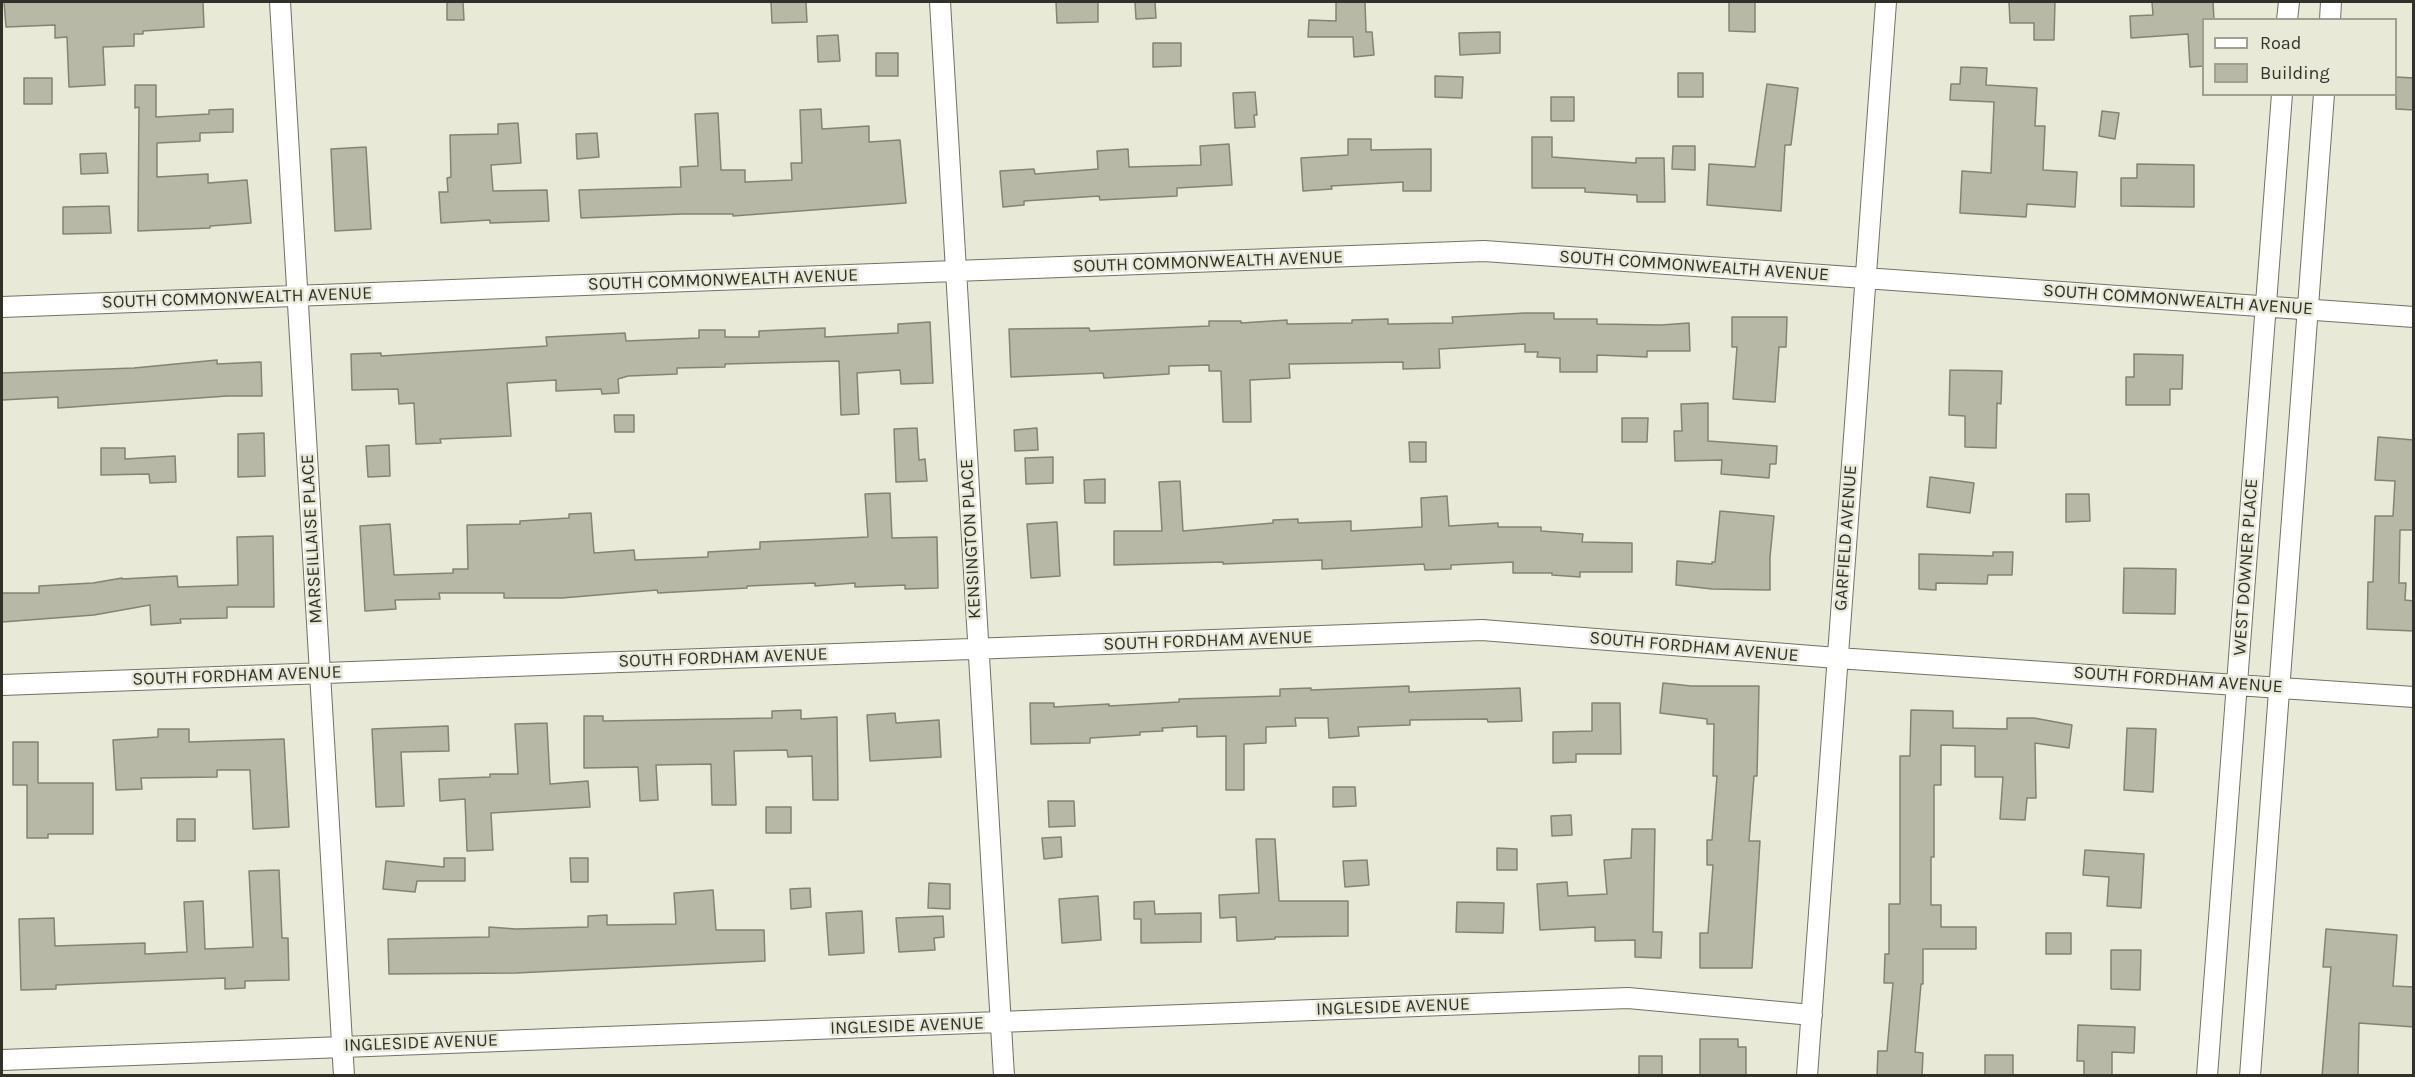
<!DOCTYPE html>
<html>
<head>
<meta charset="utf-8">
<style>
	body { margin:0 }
	#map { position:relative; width:2415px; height:1077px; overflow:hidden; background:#e8e9d7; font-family:Karla,sans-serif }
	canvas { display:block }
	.frame { position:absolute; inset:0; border:3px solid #31312a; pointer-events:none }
	.legend { position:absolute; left:2202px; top:18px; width:195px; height:78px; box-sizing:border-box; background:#e8e9d7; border:2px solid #9f9f92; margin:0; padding:8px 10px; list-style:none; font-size:18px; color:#31312a }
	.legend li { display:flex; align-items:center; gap:12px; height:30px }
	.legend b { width:30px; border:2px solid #9f9f92 }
</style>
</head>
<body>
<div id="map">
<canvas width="2415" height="1077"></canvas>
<div class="frame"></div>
<ul class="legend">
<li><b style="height:8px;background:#fff"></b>Road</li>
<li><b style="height:16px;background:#b7b8a6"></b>Building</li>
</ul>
</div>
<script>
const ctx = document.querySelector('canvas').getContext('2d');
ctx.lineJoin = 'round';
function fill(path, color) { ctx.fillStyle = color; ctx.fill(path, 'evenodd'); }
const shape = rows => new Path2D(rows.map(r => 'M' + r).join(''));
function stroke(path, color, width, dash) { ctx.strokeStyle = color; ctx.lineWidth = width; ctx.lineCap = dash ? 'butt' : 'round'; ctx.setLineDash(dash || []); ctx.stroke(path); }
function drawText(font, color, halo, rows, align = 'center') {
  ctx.font = font + ' Karla,sans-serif'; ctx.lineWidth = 5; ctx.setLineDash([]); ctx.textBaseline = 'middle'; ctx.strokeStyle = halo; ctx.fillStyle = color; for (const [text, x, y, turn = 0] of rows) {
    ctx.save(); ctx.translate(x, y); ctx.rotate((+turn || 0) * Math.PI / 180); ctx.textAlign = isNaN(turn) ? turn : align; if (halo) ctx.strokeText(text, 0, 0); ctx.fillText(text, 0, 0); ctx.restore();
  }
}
const building = shape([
	[4,2,203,2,204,27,143,31,143,34,134,34,134,46,103,47,105,85,69,87,67,37,55,38,55,25,6,27,4,2],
	[447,2,463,2,464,20,447,20,447,2],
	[771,2,806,2,807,22,772,23,771,2],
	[1056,2,1098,2,1098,22,1057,23,1056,2],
	[1135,2,1155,2,1156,18,1136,19,1135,2],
	[1336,2,1365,2,1366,32,1372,32,1374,55,1354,57,1353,37,1308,37,1309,20,1336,21,1336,2],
	[1729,2,1755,2,1755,32,1729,31,1729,2],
	[2009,2,2055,2,2054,40,2034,40,2034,23,2010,23,2009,2],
	[2152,2,2213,2,2214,20,2204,20,2204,66,2190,67,2188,34,2131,38,2130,16,2153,15,2152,2],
	[1500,32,1500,53,1460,55,1459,33,1500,32],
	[838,35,840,61,818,62,817,36,838,35],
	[1153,43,1181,43,1181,66,1153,67,1153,43],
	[876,53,898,53,898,76,876,76,876,53],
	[1961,67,1987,68,1986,85,2037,88,2035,126,2045,126,2043,170,2077,172,2075,207,2027,204,2026,217,1960,213,1962,171,1991,173,1994,102,1950,100,1951,84,1960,84,1961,67],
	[1678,73,1703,73,1703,97,1678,97,1678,73],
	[1435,76,1463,77,1462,98,1435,97,1435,76],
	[2396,77,2414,78,2414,110,2396,109,2396,77],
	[24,78,52,78,52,104,24,104,24,78],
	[1767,84,1798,88,1791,145,1785,145,1781,211,1707,205,1709,164,1755,167,1767,84],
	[135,85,156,85,156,117,209,114,209,110,233,109,233,132,200,133,200,141,157,143,157,177,208,174,208,183,247,180,251,223,210,226,210,228,138,231,139,107,135,108,135,85],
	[1255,92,1257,115,1254,115,1255,127,1235,128,1233,93,1255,92],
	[1551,97,1574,97,1574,121,1551,121,1551,97],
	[821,109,822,129,869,126,869,142,900,140,906,203,733,216,733,214,682,214,581,218,579,190,681,187,680,167,698,166,695,114,718,113,721,170,745,170,745,182,792,180,791,163,802,163,800,110,821,109],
	[2102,111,2119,113,2115,139,2099,136,2102,111],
	[518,123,521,163,491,165,493,191,547,190,549,221,490,223,490,220,441,223,439,192,448,192,447,178,451,177,450,135,498,134,498,124,518,123],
	[597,133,599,157,577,159,576,134,597,133],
	[1532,137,1552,137,1552,157,1636,163,1636,158,1664,158,1665,202,1637,202,1637,195,1585,192,1585,188,1532,188,1532,137],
	[1348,139,1371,139,1371,150,1431,149,1431,191,1403,191,1403,182,1331,186,1332,189,1303,191,1301,158,1348,155,1348,139],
	[1229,144,1232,185,1177,188,1177,196,1100,200,1099,196,1024,201,1024,205,1003,207,1000,171,1034,169,1035,174,1098,169,1097,151,1128,149,1129,167,1201,165,1200,146,1229,144],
	[1673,146,1695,146,1695,170,1672,169,1673,146],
	[366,147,371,229,335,231,331,149,366,147],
	[106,153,108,173,81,174,80,154,106,153],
	[2137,164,2194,165,2194,207,2121,206,2121,178,2137,178,2137,164],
	[109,206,111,233,63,234,63,207,109,206],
	[1525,313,1554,313,1554,319,1597,319,1597,324,1661,325,1689,323,1690,351,1647,351,1647,357,1597,355,1597,372,1560,372,1560,358,1537,357,1538,352,1525,352,1525,344,1439,349,1440,368,1403,369,1403,362,1289,364,1290,378,1250,380,1251,422,1223,422,1221,371,1209,371,1209,365,1169,366,1169,374,1104,378,1103,373,1011,377,1009,329,1089,328,1090,331,1209,326,1209,321,1241,321,1241,323,1287,320,1287,324,1352,323,1352,320,1388,319,1388,324,1453,323,1452,317,1525,313],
	[1732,317,1787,317,1786,347,1779,347,1775,402,1733,399,1737,347,1732,347,1732,317],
	[930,322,933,383,901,384,900,370,857,373,859,414,841,415,839,361,725,364,725,367,677,368,677,374,628,376,618,379,619,393,602,394,601,389,556,391,556,380,507,383,511,436,440,439,441,443,416,444,414,403,399,404,398,389,352,390,351,354,381,353,381,356,547,346,546,337,625,333,626,341,699,338,699,330,725,330,725,337,759,337,759,331,825,328,825,337,898,333,898,324,930,322],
	[2134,354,2183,355,2182,389,2170,389,2170,405,2126,405,2126,377,2134,377,2134,354],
	[217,360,217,364,261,362,262,396,227,396,58,408,58,397,2,400,2,373,134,368,217,360],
	[1950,370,2002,371,2001,404,1997,403,1996,448,1965,447,1965,416,1949,415,1950,370],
	[1708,403,1708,441,1777,446,1776,464,1770,464,1769,478,1721,474,1722,460,1675,461,1674,431,1682,431,1681,404,1708,403],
	[614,415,634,415,634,432,615,432,614,415],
	[1622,418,1648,418,1647,442,1622,442,1622,418],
	[917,428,919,460,925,459,927,481,896,482,894,429,917,428],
	[1037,428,1038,450,1015,451,1014,430,1037,428],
	[264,433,265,476,238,477,238,434,264,433],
	[2378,437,2414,440,2414,530,2400,530,2399,583,2406,583,2405,600,2414,601,2414,631,2367,629,2368,582,2373,582,2375,516,2393,516,2395,481,2375,480,2378,437],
	[1409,442,1426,442,1426,462,1410,462,1409,442],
	[389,445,390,476,368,477,366,446,389,445],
	[101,448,125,448,125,459,175,456,176,482,150,483,149,474,101,475,101,448],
	[1053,457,1053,483,1026,484,1025,458,1053,457],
	[1930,477,1974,483,1970,513,1927,507,1930,477],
	[1105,479,1105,503,1085,503,1084,480,1105,479],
	[1180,481,1183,531,1273,523,1273,520,1298,519,1298,523,1351,521,1351,531,1422,527,1421,498,1447,496,1449,526,1498,523,1498,527,1541,527,1541,531,1583,534,1582,542,1632,543,1632,572,1580,572,1580,577,1552,575,1552,573,1513,573,1513,562,1451,565,1451,569,1425,570,1424,564,1322,569,1322,560,1223,564,1223,562,1114,565,1114,531,1162,531,1159,482,1180,481],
	[890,493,892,538,937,537,938,588,905,589,905,585,855,587,855,583,815,586,815,583,747,586,747,588,658,593,657,590,562,598,504,598,504,593,439,593,440,599,395,600,396,609,365,611,360,526,390,524,394,575,453,573,453,569,468,569,467,525,520,524,520,521,569,518,569,514,591,513,594,553,634,550,635,560,708,557,708,552,760,549,760,542,868,537,865,494,890,493],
	[2066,494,2089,494,2090,521,2066,522,2066,494],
	[1720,511,1774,516,1770,557,1770,590,1712,589,1676,585,1677,561,1712,564,1712,562,1715,562,1720,511],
	[1057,522,1060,576,1031,578,1027,524,1057,522],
	[273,536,274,607,227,607,227,618,180,619,181,623,151,625,150,605,94,615,2,622,2,593,39,593,39,586,93,583,122,578,122,579,177,576,178,587,238,585,237,537,273,536],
	[1993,552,2013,552,2012,575,1988,575,1987,584,1936,583,1936,590,1919,589,1919,554,1993,556,1993,552],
	[2124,568,2176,569,2175,614,2123,613,2124,568],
	[1663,683,1691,686,1759,686,1757,776,1754,776,1749,841,1760,841,1752,968,1700,968,1700,933,1708,933,1713,865,1707,865,1707,840,1712,840,1717,776,1713,776,1714,724,1707,724,1707,719,1660,713,1663,683],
	[1409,686,1409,692,1520,688,1522,721,1488,722,1487,719,1410,720,1410,725,1358,727,1359,736,1329,738,1328,718,1295,718,1296,726,1266,727,1266,743,1244,744,1244,790,1226,790,1226,736,1197,737,1197,726,1162,728,1163,731,1140,732,1140,735,1090,738,1090,743,1031,744,1030,703,1054,703,1054,707,1109,704,1109,706,1179,702,1179,699,1280,696,1280,689,1311,688,1311,690,1409,686],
	[1592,703,1620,703,1621,754,1576,754,1576,762,1553,763,1553,732,1592,731,1592,703],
	[801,710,801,719,837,717,838,800,813,800,812,756,788,757,787,750,734,751,736,805,712,805,711,764,656,765,658,800,640,801,638,767,584,768,584,716,603,716,603,721,772,718,772,711,801,710],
	[1911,710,1953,711,1953,728,2007,729,2007,718,2034,718,2072,725,2069,748,2035,743,2036,798,2027,798,2025,820,2000,819,2003,777,1975,777,1975,746,1941,745,1941,785,1934,785,1934,857,1931,857,1931,905,1941,905,1941,927,1976,927,1976,949,1923,949,1923,984,1921,984,1915,1052,1923,1053,1922,1076,1877,1076,1878,1051,1887,1051,1893,983,1884,983,1885,954,1889,954,1889,904,1900,904,1900,756,1910,756,1911,710],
	[895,713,896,723,939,720,941,757,870,761,867,715,895,713],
	[547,723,550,784,588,781,590,807,491,813,493,850,467,851,465,799,440,801,439,779,490,777,490,774,518,774,515,724,547,723],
	[448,726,449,751,401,752,404,806,376,807,372,729,448,726],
	[2127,728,2156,729,2153,792,2124,790,2127,728],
	[158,729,189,729,189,742,284,739,289,827,253,829,250,770,217,770,217,777,141,778,142,789,116,790,113,740,158,737,158,729],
	[13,742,38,742,38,783,93,783,93,834,48,834,48,838,27,838,27,785,13,785,13,742],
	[1333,787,1355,787,1356,806,1333,807,1333,787],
	[1048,801,1074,801,1075,826,1049,827,1048,801],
	[766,807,791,807,791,833,766,833,766,807],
	[1571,815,1572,835,1552,836,1551,816,1571,815],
	[177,819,195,819,195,841,177,841,177,819],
	[1632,829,1655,829,1653,932,1662,932,1661,958,1635,957,1635,940,1595,941,1595,927,1540,930,1537,884,1567,882,1568,896,1607,894,1604,860,1631,858,1632,829],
	[1061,837,1062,857,1044,859,1042,838,1061,837],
	[1256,839,1275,839,1279,901,1348,901,1348,936,1275,937,1275,939,1237,941,1236,917,1220,918,1219,895,1259,893,1256,839],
	[1497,848,1517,849,1517,870,1497,870,1497,848],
	[2085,850,2144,854,2141,908,2107,906,2109,877,2083,875,2085,850],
	[444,858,465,858,465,881,417,881,415,892,383,889,386,861,444,867,444,858],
	[570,858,588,858,588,882,571,882,570,858],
	[1367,860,1369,885,1345,887,1343,861,1367,860],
	[279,870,282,938,288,938,289,980,245,981,245,988,225,989,225,978,56,985,56,989,21,990,19,919,54,918,55,946,145,943,145,954,187,952,184,902,203,901,205,949,253,947,249,871,279,870],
	[929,883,950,884,950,909,928,908,929,883],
	[810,888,811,907,791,909,790,889,810,888],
	[713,890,716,930,764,930,765,961,516,973,389,974,388,939,489,937,489,927,516,929,588,927,588,916,607,915,607,925,676,924,674,893,713,890],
	[1098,896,1101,940,1062,943,1059,899,1098,896],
	[1154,901,1155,914,1201,913,1201,942,1141,943,1141,919,1134,919,1134,902,1154,901],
	[1457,902,1504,903,1503,933,1456,932,1457,902],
	[862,911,864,953,829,955,826,913,862,911],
	[943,916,944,937,934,938,935,950,899,952,896,918,943,916],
	[2326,929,2397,935,2393,986,2414,987,2414,1027,2359,1023,2358,1076,2322,1076,2331,967,2323,967,2326,929],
	[2046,933,2071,933,2071,954,2046,954,2046,933],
	[2111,950,2141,950,2140,990,2111,989,2111,950],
	[2078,1025,2135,1027,2134,1053,2112,1052,2112,1076,2084,1076,2084,1061,2077,1061,2078,1025],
	[1700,1039,1738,1039,1738,1047,1746,1047,1746,1075,1700,1075,1700,1039],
	[1985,1055,2013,1055,2013,1076,1985,1076,1985,1055],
	[1639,1056,1662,1056,1662,1076,1639,1076,1639,1056]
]);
fill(building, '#b7b8a6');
stroke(building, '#838473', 1.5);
const street = shape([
	[280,2,344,1076],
	[940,2,1004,1076],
	[2287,20,2289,2],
	[2330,20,2331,2],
	[2,307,1484,251,2414,317],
	[2,685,1482,630,1837,658,2414,697],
	[2,1060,1628,998,1812,1015],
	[1807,1076,1886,2],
	[2207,1076,2282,94],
	[2250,1076,2324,94]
]);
stroke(street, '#727262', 22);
stroke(street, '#fff', 20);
drawText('18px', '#31312a', '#e8e9d7', [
	["SOUTH COMMONWEALTH AVENUE",1208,262,-2],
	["SOUTH COMMONWEALTH AVENUE",1694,266,4],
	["SOUTH COMMONWEALTH AVENUE",723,280,-2],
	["SOUTH COMMONWEALTH AVENUE",237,298,-2],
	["SOUTH COMMONWEALTH AVENUE",2178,300,4],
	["GARFIELD AVENUE",1846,538,-86],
	["MARSEILLAISE PLACE",312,539,-93],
	["KENSINGTON PLACE",971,539,-93],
	["WEST DOWNER PLACE",2246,567,-86],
	["SOUTH FORDHAM AVENUE",1208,641,-2],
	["SOUTH FORDHAM AVENUE",1694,647,5],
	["SOUTH FORDHAM AVENUE",723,658,-2],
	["SOUTH FORDHAM AVENUE",237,676,-2],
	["SOUTH FORDHAM AVENUE",2178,680,4],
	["INGLESIDE AVENUE",1393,1007,-2],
	["INGLESIDE AVENUE",907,1026,-2],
	["INGLESIDE AVENUE",421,1043,-2]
]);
</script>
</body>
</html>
